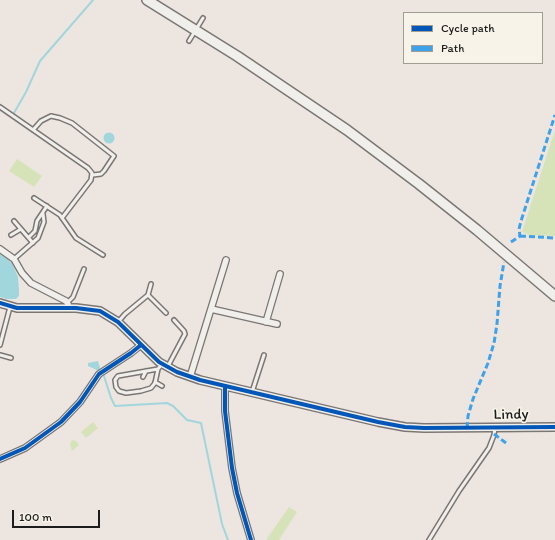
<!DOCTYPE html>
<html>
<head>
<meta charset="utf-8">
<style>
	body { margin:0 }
	#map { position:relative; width:555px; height:540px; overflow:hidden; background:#ede5e0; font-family:Itim,sans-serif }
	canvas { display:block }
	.legend { position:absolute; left:403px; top:12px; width:140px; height:52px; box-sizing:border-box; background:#f7f3e8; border:1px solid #9f9d96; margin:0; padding:5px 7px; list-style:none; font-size:12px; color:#1c1c1c }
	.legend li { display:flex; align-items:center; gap:8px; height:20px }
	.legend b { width:20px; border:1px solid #9f9d96 }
	.scale { position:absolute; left:12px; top:510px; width:88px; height:18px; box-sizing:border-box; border:2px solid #1c1c1c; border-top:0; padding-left:5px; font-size:12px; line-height:14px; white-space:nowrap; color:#1c1c1c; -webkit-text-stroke:3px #f7f3e8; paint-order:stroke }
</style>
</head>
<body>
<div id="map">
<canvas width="555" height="540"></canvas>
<ul class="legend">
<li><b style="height:5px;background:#0057b8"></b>Cycle path</li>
<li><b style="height:5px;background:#3da2ea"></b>Path</li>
</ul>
<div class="scale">100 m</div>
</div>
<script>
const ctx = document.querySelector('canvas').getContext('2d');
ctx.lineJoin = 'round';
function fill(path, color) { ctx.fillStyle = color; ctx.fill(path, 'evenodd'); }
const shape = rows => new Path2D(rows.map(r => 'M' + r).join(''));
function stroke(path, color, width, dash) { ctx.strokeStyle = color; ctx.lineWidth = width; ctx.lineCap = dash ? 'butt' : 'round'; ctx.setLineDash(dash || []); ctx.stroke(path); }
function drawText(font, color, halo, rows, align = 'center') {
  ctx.font = font + ' Itim,sans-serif'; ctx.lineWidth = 3.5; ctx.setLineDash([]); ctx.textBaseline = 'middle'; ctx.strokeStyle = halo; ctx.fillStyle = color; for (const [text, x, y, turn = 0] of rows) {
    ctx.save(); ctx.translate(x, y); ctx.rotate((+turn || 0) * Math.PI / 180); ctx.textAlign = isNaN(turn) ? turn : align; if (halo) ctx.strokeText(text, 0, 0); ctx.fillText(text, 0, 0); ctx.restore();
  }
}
fill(shape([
	[555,130,555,236,530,235,522,232],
	[17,159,42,176,34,187,9,171],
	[93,422,98,428,86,438,81,432],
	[72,440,76,441,79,445,72,451,70,444],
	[289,507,297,512,279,540,266,540]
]), '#d6e3b9');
fill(shape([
	'103.5 138a5.5 5.5 0 1 1 11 0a5.5 5.5 0 1 1-11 0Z',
	[0,254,8,259,13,265,18,277,19,290,19,296,16,299,7,299,0,297],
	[98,361,101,371,99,371,88,366,88,363]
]), '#a1d6dc');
stroke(shape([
	[14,113,26,92,40,61,93,0],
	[103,373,111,398,115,406,167,403,173,406,187,420,201,423,222,524,228,540]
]), '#a1d6dc', 2);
const service = shape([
	[189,41,203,18],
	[0,107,88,168,92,173,91,180,62,218],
	[33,130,41,121,51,116,60,118,72,123,114,156,104,171,101,174,93,175],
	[34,198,60,215,76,238,103,255],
	[14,221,33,243],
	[11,235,21,229],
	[29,237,35,231,37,221,47,206],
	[14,259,38,238,44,222,43,214],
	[148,295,166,313],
	[67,303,73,297,84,269],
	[118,322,125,314,148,295,151,284],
	[0,345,10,307],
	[0,355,11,358],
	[168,366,185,334,184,331,174,320],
	[158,369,118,376,115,380,116,387,119,391,126,393,141,391,151,388,155,383,158,369,162,364],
	[143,377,146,371],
	[155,382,162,386],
	[252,392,264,355],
	[429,540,459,491,489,448,494,435,495,428]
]);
const minor = shape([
	[0,249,14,259,22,273,31,283,66,301,68,304,68,308],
	[211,309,277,324],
	[266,322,280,274],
	[190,377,226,260],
	[225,386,225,411,232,468,237,493,251,540],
	[0,459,25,448,61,422,80,402,99,374,131,353,141,345]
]);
const tertiary = shape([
	[0,303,17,308,76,308,100,311,118,322,159,362,177,372,200,380,378,422,405,427,424,428,555,427]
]);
const primary = shape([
	[147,0,237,56,347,130,419,184,477,230,555,296]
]);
stroke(service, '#7a7674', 6);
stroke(minor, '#7a7674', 8);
stroke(tertiary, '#7a7674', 10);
stroke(primary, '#7a7674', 12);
stroke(service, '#f1efeb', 3);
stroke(minor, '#f1efeb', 5.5);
stroke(tertiary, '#f1efeb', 7);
stroke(primary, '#f1efeb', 9);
stroke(shape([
	[520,236,555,238],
	[511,242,520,236,519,229,521,221,555,115],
	[467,428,468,416,473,399,488,363,494,343,497,324,500,286,504,262],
	[494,434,506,443]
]), '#3da2ea', 3, [6, 3]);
stroke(shape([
	[0,303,17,308,76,308,100,311,118,322,159,362,177,372,200,380,378,422,405,427,424,428,555,427],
	[225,386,225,411,232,468,237,493,251,540],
	[0,459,25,448,61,422,80,402,99,374,131,353,141,345]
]), '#0057b8', 4);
drawText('15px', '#1c1c1c', '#f7f3e8', [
	["Lindy",511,415,-1]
]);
</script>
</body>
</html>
